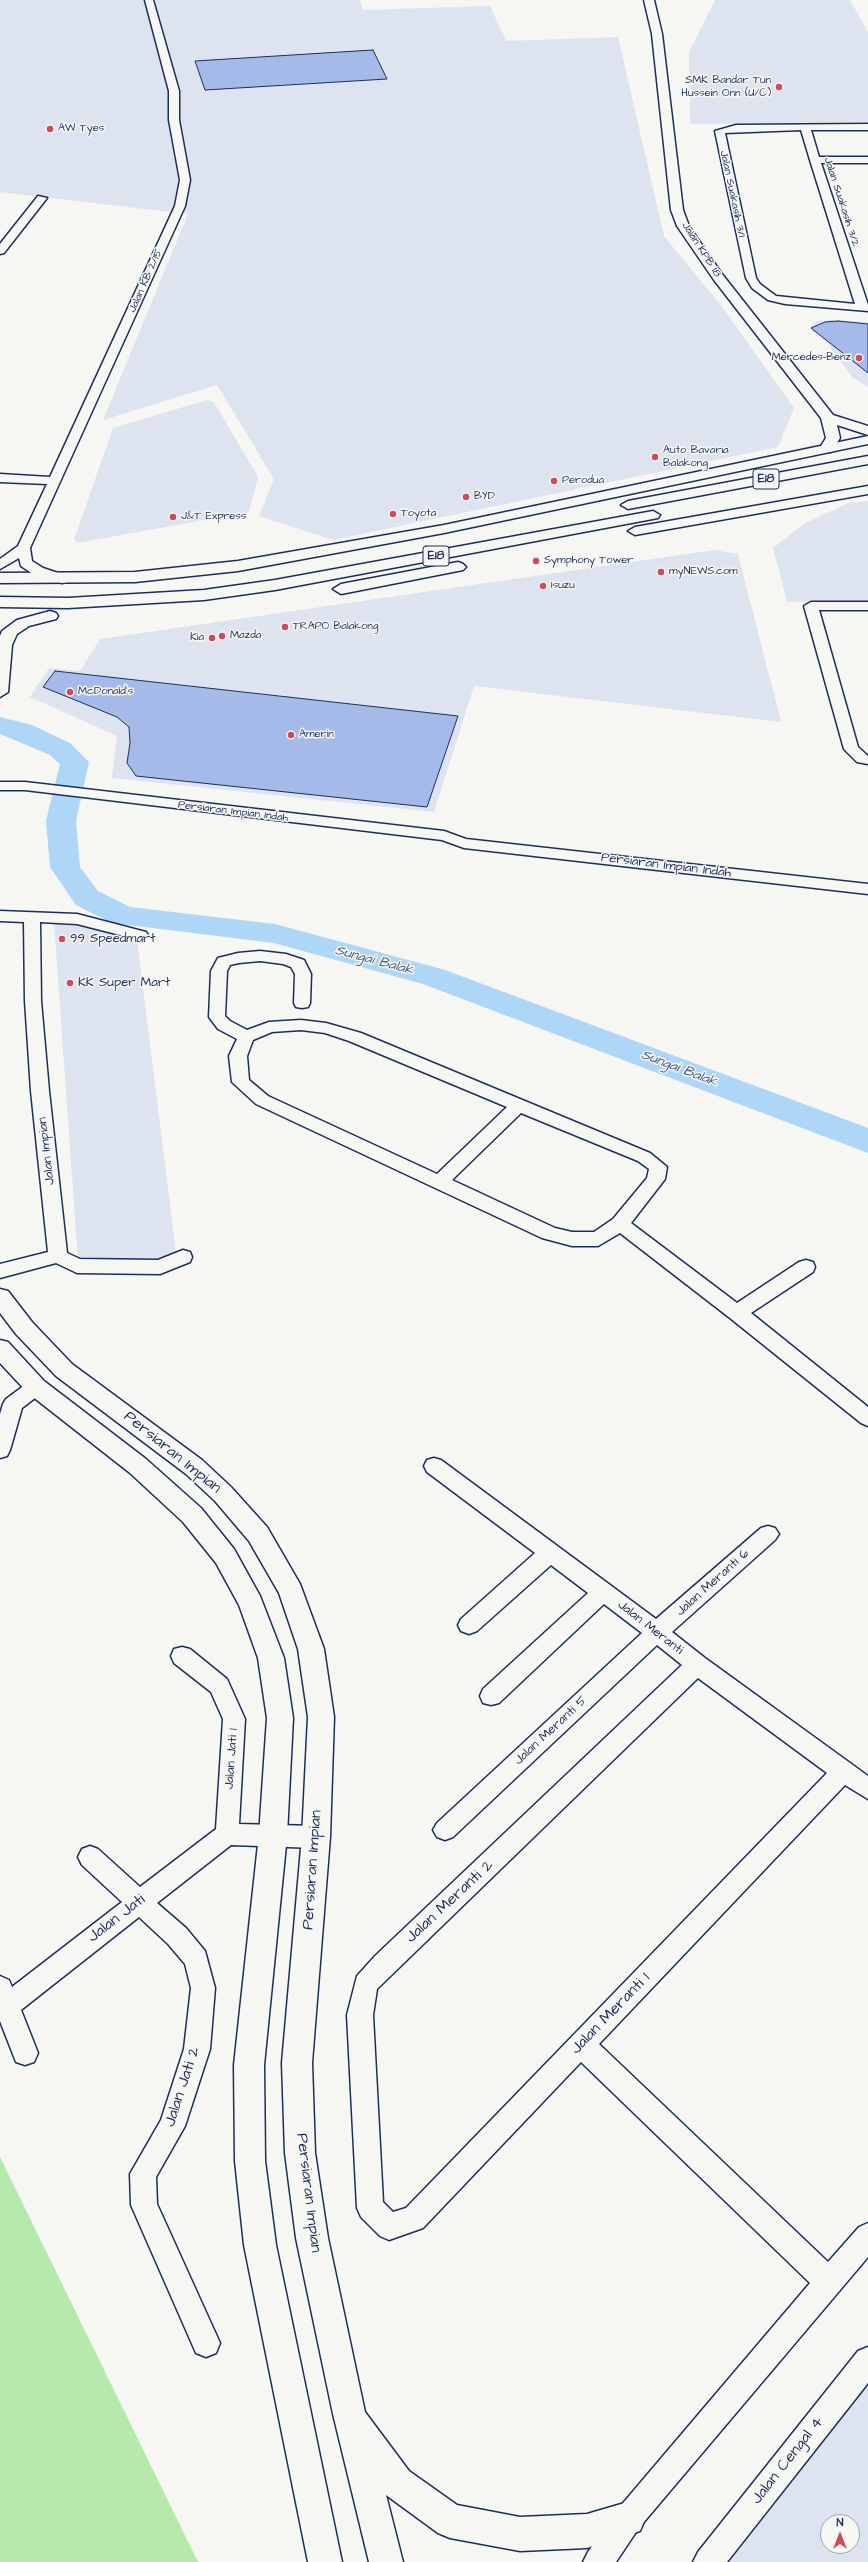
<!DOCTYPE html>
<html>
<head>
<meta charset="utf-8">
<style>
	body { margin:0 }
	#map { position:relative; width:868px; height:2562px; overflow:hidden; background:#f6f6f2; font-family:"Architects Daughter",sans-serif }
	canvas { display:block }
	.north { position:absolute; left:820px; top:2514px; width:40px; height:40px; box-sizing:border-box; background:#f6f6f2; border:1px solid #9ea6b7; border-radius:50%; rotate:0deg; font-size:11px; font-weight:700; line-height:16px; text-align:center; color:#1b2f5e }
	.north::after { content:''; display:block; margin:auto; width:14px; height:18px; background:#d1495b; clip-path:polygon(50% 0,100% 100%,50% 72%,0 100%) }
</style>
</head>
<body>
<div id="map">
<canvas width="868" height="2562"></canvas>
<div class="north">N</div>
</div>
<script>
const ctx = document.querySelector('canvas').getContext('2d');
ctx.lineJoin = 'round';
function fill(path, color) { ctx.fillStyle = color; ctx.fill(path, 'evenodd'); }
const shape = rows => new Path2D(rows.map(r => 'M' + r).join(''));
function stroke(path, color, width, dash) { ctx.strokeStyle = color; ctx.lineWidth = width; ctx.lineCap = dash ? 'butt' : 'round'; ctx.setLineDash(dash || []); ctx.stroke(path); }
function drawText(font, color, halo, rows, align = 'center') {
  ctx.font = font + ' "Architects Daughter",sans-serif'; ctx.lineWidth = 3; ctx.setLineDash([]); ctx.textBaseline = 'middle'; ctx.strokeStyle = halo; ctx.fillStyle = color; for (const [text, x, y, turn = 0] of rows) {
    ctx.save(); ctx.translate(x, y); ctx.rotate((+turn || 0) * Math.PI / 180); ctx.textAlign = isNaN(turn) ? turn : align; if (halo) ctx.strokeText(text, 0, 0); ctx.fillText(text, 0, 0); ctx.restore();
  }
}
fill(shape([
	[0,0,360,0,363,10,490,6,506,41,618,37,664,236,723,308,794,408,778,447,333,540,259,516,274,479,217,385,103,420,188,214,0,192],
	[715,0,850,0,868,32,868,122,690,124,689,52],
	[831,320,868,322,868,387,852,377,827,343,812,331,812,325,817,321],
	[207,400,214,402,258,477,249,512,77,543,74,540,113,428],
	[868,501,868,601,787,602,773,548,804,524,848,503],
	[714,550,738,554,781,722,474,686,434,812,112,778,117,736,30,697,49,668,80,671,100,639],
	[54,922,76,924,137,939,176,1253,159,1262,78,1261],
	[868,2381,868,2562,725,2562],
	[828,2522,852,2522,852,2546,828,2546]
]), '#dee4ef');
fill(shape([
	[0,2157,198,2562,0,2562]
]), '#b5eaac');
fill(shape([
	[0,717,32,725,70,743,89,762,76,821,80,867,98,891,130,907,275,924,445,970,868,1128,868,1153,423,984,274,943,112,923,76,905,50,867,46,821,60,764,50,755,0,734,0,717]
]), '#add6f7');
const building = shape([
	[373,50,387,79,205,90,195,61,373,50],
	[838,321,868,324,868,373,811,328,825,322,838,321],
	[55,671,458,716,427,807,136,776,127,763,130,743,129,727,117,717,43,687,55,671]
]);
fill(building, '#a5bae8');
stroke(building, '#1b2f5e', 1);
const minor = shape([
	[145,0,153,0,179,91,179,120,190,180,185,206,30,548,32,561,43,568,67,576,69,579,67,582,62,583,33,574,21,566,19,558,0,569,0,559,18,546,47,484,0,482,0,474,50,477,175,206,180,180,169,120,169,91,145,0],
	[868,124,868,130,811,130,819,157,868,157,868,163,821,163,868,305,868,311,785,304,768,300,752,288,746,278,715,131,736,125,868,124],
	[801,130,810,160,855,304,776,296,760,284,756,278,725,133,801,130],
	[38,196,47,198,4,253,0,254,0,244,38,196],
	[811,602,868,602,868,610,819,610,858,747,868,756,868,764,857,762,844,749,804,606,811,602],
	[0,782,25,782,444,831,466,839,868,884,868,894,464,848,442,840,25,790,0,790,0,782],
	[0,911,77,914,146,932,148,935,140,940,77,924,40,922,41,1001,49,1091,67,1253,80,1259,158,1260,183,1250,190,1252,192,1257,190,1262,160,1274,77,1273,56,1263,0,1278,0,1264,48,1252,31,1091,25,1001,24,922,0,921,0,911],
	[260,951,286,954,304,960,311,974,310,1003,308,1007,302,1008,296,1007,294,1003,295,974,291,967,283,964,260,961,239,963,230,965,227,971,225,1016,230,1021,247,1030,269,1022,301,1020,326,1023,361,1033,650,1153,667,1167,665,1179,631,1223,737,1303,799,1262,806,1260,813,1262,815,1267,813,1272,751,1313,868,1407,868,1426,861,1423,730,1318,620,1233,598,1246,572,1246,542,1238,256,1104,232,1082,229,1056,237,1039,218,1029,209,1017,211,971,218,958,238,953,260,951],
	[301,1030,325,1033,349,1041,507,1107,437,1174,268,1096,249,1080,247,1056,253,1040,272,1032,301,1030],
	[521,1113,638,1161,649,1169,647,1178,613,1219,594,1232,572,1232,555,1228,452,1180,521,1113],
	[36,1380,43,1382,46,1387,43,1392,22,1408,10,1450,7,1456,0,1458,0,1414,3,1404,6,1399,29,1382,36,1380],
	[434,1458,441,1460,656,1619,761,1528,768,1526,775,1528,779,1534,775,1540,672,1632,705,1658,868,1776,868,1799,845,1785,599,2044,828,2262,859,2227,868,2223,868,2257,638,2529,616,2562,583,2562,588,2552,618,2509,810,2283,581,2062,423,2228,389,2240,380,2236,361,2217,357,2208,347,2015,357,1976,375,1956,682,1665,657,1645,453,1837,445,1840,437,1837,433,1830,437,1823,642,1633,604,1604,499,1703,491,1705,483,1703,480,1696,483,1689,588,1593,551,1565,477,1631,469,1634,461,1631,458,1625,461,1619,535,1553,427,1472,424,1466,427,1460,434,1458],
	[698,1678,827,1773,406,2208,393,2212,383,2202,373,2015,377,1989,698,1678],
	[182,1647,190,1649,227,1679,245,1719,239,1824,316,1826,324,1830,328,1837,324,1844,316,1848,231,1845,157,1903,186,1928,205,1951,215,1988,210,2049,185,2126,156,2177,157,2204,220,2343,216,2353,206,2357,196,2353,131,2205,130,2174,161,2120,184,2049,191,1988,185,1964,168,1944,139,1917,21,2010,38,2053,34,2062,25,2065,16,2062,0,2021,0,1976,9,1980,12,1987,122,1902,82,1865,78,1857,82,1849,90,1846,98,1849,140,1887,216,1829,223,1719,211,1692,174,1663,171,1656,174,1649,182,1647],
	[868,2347,868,2383,727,2562,693,2562,698,2552,858,2351,868,2347]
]);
const tertiary = shape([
	[644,0,654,0,662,34,683,210,689,226,722,274,833,415,868,426,868,435,837,425,840,438,831,452,821,452,819,449,826,438,821,418,714,280,677,226,671,210,652,34,644,0],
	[50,611,56,613,58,616,56,619,29,626,17,634,12,645,8,692,0,697,0,636,2,631,17,620,50,611],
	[0,1289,8,1291,32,1322,72,1364,202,1460,231,1487,267,1527,300,1584,324,1649,334,1717,330,1837,312,2063,315,2153,328,2238,365,2412,409,2471,457,2505,520,2517,587,2514,628,2502,640,2507,645,2519,640,2531,587,2548,520,2551,450,2538,438,2533,386,2495,403,2562,369,2562,333,2414,296,2238,285,2153,282,2063,302,1837,308,1717,298,1649,279,1593,249,1541,215,1501,186,1474,56,1376,16,1334,0,1313,0,1289],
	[0,1340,8,1342,44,1381,146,1459,201,1508,234,1549,260,1596,284,1658,293,1718,287,1835,264,2065,265,2161,276,2245,342,2562,308,2562,244,2245,235,2161,234,2065,259,1835,267,1718,258,1658,239,1605,216,1563,183,1522,130,1473,28,1393,0,1363,0,1340]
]);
const motorway = shape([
	[868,436,868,444,444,533,238,571,135,582,0,583,0,573,135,572,238,561,444,525,868,436],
	[868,456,868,464,628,509,621,505,628,501,868,456],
	[868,486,868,494,635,535,628,531,635,527,868,486],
	[653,511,660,515,658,518,275,590,204,600,68,608,0,607,0,597,68,598,204,590,275,580,653,511],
	[458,562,463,564,466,567,463,570,341,594,333,589,341,584,458,562]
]);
stroke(minor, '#1b2f5e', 3);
stroke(tertiary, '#1b2f5e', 3);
stroke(motorway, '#1b2f5e', 3);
fill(minor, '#f6f6f2');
fill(tertiary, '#f6f6f2');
fill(motorway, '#f6f6f2');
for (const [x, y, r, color] of [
	[779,87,4,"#d1495b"],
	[50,129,4,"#d1495b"],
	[859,358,4,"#d1495b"],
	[655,457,4,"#d1495b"],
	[554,481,4,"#d1495b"],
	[466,497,4,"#d1495b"],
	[393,514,4,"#d1495b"],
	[173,517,4,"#d1495b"],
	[536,561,4,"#d1495b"],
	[661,572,4,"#d1495b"],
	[543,586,4,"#d1495b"],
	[285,627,4,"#d1495b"],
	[222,636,4,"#d1495b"],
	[212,638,4,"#d1495b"],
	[70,692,4,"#d1495b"],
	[291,735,4,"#d1495b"],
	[62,939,4,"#d1495b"],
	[70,983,4,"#d1495b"]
]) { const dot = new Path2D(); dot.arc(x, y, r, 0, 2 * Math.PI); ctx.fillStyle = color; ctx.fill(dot); stroke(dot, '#f6f6f2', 1.5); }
drawText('11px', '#1b2f5e', '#f6f6f2', [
	["SMK Bandar Tun",771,81,"right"],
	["Hussein Onn (U/C)",771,94,"right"],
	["AW Tyes",58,129],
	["Mercedes-Benz",851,358,"right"],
	["Auto Bavaria",663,451],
	["Balakong",663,464],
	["Perodua",562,481],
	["BYD",474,497],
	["Toyota",401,514],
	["J&T Express",181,517],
	["Symphony Tower",544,561],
	["myNEWS.com",669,572],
	["Isuzu",551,586],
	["TRAPO Balakong",293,627],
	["Mazda",230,636],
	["Kia",204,638,"right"],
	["McDonald's",78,692],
	["Amerin",299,735]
], 'left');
drawText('11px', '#1b2f5e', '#f6f6f2', [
	["Jalan Suakasih 3/1",732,194,78],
	["Jalan Suakasih 3/2",841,202,72],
	["Jalan KPB 18",701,250,57],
	["Jalan KB 2/15",146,281,-66],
	["Persiaran Impian Indah",233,812,7]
]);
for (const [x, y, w] of [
	[766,479,26],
	[436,556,26]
]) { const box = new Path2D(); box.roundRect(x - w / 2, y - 10, w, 20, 3); ctx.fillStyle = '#f6f6f2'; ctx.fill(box); stroke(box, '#1b2f5e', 1); }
drawText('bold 12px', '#1b2f5e', null, [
	["E18",766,479],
	["E18",436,556]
]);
drawText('13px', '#1b2f5e', '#f6f6f2', [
	["Persiaran Impian Indah",666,866,7],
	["Jalan Impian",47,1151,-97],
	["Jalan Meranti 6",713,1583,-42],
	["Jalan Meranti",650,1628,38],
	["Jalan Meranti 5",551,1731,-43],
	["Jalan Jati 1",232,1759,-86]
]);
drawText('13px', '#1b2f5e', '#f6f6f2', [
	["99 Speedmart",70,939],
	["KK Super Mart",78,983]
], 'left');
drawText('italic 14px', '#405984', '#f6f6f2', [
	["Sungai Balak",374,961,15],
	["Sungai Balak",679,1069,21]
]);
drawText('16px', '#1b2f5e', '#f6f6f2', [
	["Persiaran Impian",172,1453,39],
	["Persiaran Impian",313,1870,-86],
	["Jalan Meranti 2",450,1902,-43],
	["Jalan Jati",117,1919,-38],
	["Jalan Meranti 1",611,2014,-46],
	["Jalan Jati 2",183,2087,-72],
	["Persiaran Impian",308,2193,83],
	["Jalan Cengal 4",788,2461,-52]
]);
</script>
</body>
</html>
